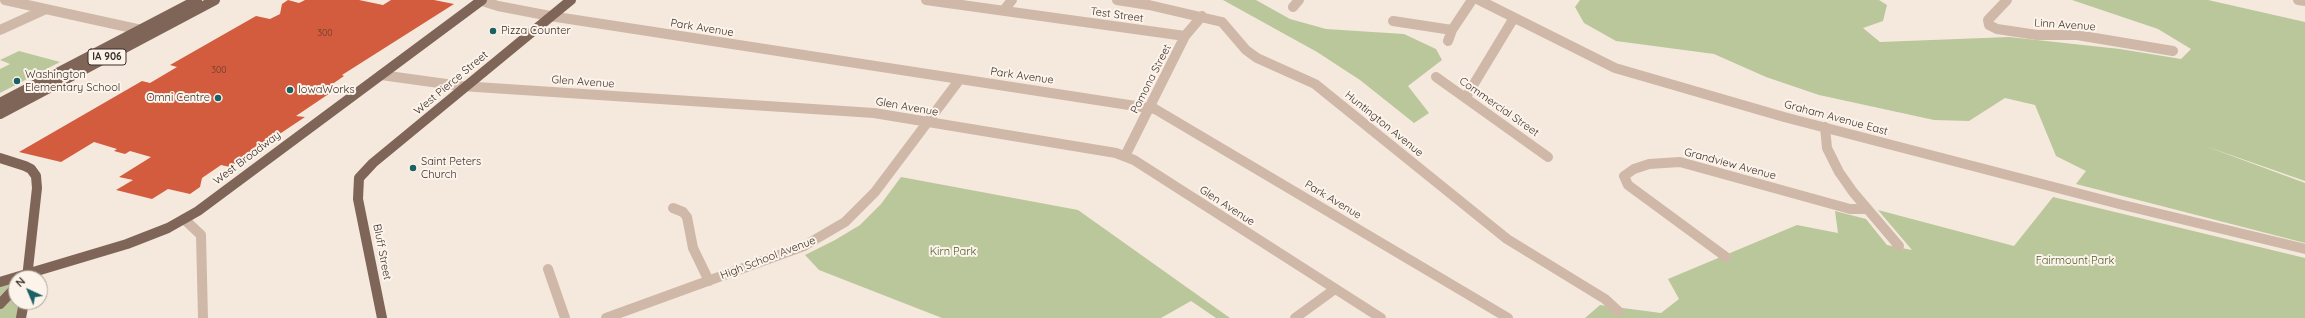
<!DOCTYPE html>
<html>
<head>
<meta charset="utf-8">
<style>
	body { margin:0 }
	#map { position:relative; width:2305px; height:318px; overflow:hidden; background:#f5e9de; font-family:Quicksand,sans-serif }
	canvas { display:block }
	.north { position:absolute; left:8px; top:270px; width:40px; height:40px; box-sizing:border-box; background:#fcf4eb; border:1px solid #afa59d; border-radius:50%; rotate:316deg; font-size:11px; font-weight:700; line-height:16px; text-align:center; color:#3b2e29 }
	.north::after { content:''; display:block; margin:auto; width:14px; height:18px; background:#196163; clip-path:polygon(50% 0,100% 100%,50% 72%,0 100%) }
</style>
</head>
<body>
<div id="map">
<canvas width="2305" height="318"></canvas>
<div class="north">N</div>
</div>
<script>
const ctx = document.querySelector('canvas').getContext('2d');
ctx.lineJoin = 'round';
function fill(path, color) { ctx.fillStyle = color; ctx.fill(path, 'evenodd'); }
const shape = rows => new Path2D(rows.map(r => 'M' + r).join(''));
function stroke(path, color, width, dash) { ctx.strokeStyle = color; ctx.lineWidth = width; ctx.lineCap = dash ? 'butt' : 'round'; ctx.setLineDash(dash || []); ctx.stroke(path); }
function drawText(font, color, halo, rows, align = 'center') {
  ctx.font = font + ' Quicksand,sans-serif'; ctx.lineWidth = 4; ctx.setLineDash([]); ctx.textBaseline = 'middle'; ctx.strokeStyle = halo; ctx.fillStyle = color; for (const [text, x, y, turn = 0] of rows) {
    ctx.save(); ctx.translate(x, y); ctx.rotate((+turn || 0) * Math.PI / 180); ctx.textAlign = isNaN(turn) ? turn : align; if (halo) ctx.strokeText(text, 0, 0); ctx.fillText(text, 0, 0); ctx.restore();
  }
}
fill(shape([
	[1223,0,1256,0,1290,19,1326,29,1404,34,1436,49,1442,60,1408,86,1429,113,1414,123,1360,80,1317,52],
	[1580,0,1879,0,1887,5,1883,21,1863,28,1880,42,2009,37,2120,49,2181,59,2191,49,2158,29,2072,0,2208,0,2305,22,2305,181,2205,146,2305,183,2305,243,2076,184,2086,171,2056,156,2035,105,2005,98,1969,121,1934,120,1819,95,1766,77,1714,54,1616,41,1584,23,1575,7],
	[19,51,60,62,0,93,0,69,10,64,0,60],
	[901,177,1078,210,1230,318,1216,318,1191,301,1161,318,942,318,819,270,805,255,835,240,860,225,881,204],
	[2053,197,2305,258,2305,318,1585,318,1600,305,1661,313,1679,299,1668,279,1797,225,1838,233,1835,211,1866,219,1887,245,1912,250,1878,210,2014,246],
	[16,278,16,302,24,302,21,318,0,318,0,282]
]), '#bac79b');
fill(shape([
	[288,0,299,3,305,0,359,0,383,5,391,0,434,0,454,4,342,75,344,76,331,85,339,87,296,116,305,117,230,167,221,165,202,178,200,187,190,194,168,189,152,199,116,190,133,180,119,177,151,157,130,151,125,154,114,151,117,149,94,142,61,162,19,152,142,81,150,83,177,67,170,65,256,16,270,19,280,14,282,4]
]), '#d45c3e');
stroke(shape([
	[5,0,146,31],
	[479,0,498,6,550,16,1155,109,1508,318],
	[926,0,1185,36],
	[1117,0,1149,5,1222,22,1246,50,1257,58,1315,84,1507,239,1605,299,1618,311],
	[1479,0,1615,68,1784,117,2123,205,2305,249],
	[2007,0,1988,20,1989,25,1997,29,2037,35,2077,35,2173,51],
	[2298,0,2305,1],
	[1293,7,1299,0],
	[1004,10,1012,0],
	[1393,21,1452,30],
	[0,30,46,9],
	[1448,41,1452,30,1472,0],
	[381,75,461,86,874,113,1116,153,1134,160,1381,318],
	[1436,77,1548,157],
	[1466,97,1512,21,1516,19],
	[1825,127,1827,148,1839,172,1853,192,1899,246],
	[1125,156,1185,36,1202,16],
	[673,208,683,212,687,217,693,248,709,281],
	[184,219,201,235,203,318],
	[1726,257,1628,185,1624,176,1634,169,1649,164,1680,162,1850,209,1867,209],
	[548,269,565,318],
	[606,318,804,246,845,222,875,192,960,79],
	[1295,318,1335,289]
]), '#d0b8a8', 10);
stroke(shape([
	[0,103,197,0],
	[0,114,215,0],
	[0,158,25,166,31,169,36,176,37,188,27,278],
	[0,282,127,244,168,228,198,211,482,0],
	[0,304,16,287],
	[21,318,24,302],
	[382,318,358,199,359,178,373,163,571,0]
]), '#7f6458', 10);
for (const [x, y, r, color] of [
	[493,31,4,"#196163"],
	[17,81,4,"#196163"],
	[290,90,4,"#196163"],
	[218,98,4,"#196163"],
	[413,168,4,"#196163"]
]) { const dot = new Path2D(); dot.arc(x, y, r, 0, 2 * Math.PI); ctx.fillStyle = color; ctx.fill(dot); stroke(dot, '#fcf4eb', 1.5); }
drawText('9px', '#613a2e', null, [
	["300",325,33],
	["300",219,70]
]);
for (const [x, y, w] of [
	[107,57,38]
]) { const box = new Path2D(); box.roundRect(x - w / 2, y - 8, w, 16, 3); ctx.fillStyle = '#fcf4eb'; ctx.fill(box); stroke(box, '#3b2e29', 1); }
drawText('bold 10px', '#3b2e29', null, [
	["IA 906",107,57]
]);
drawText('11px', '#3b2e29', '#fcf4eb', [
	["Test Street",1117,15,8],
	["Linn Avenue",2065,25,4],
	["Park Avenue",702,28,9],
	["Park Avenue",1022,76,8],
	["Pomona Street",1151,79,-63],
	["Glen Avenue",583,82,4],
	["West Pierce Street",451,83,-40],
	["Glen Avenue",907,107,10],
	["Commercial Street",1499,107,35],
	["Graham Avenue East",1836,118,15],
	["Huntington Avenue",1384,124,39],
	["West Broadway",247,158,-37],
	["Grandview Avenue",1730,164,15],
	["Park Avenue",1333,200,31],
	["Glen Avenue",1227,206,33],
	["Bluff Street",382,252,79],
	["High School Avenue",768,258,-21]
]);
drawText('11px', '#3b2e29', '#fcf4eb', [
	["Pizza Counter",501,31],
	["Washington",25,75],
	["Elementary School",25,88],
	["IowaWorks",298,90],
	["Omni Centre",210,98,"right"],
	["Saint Peters",421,162],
	["Church",421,175]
], 'left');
drawText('11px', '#4c5d29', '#fcf4eb', [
	["Kirn Park",953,252],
	["Fairmount Park",2075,261]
]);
</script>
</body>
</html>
